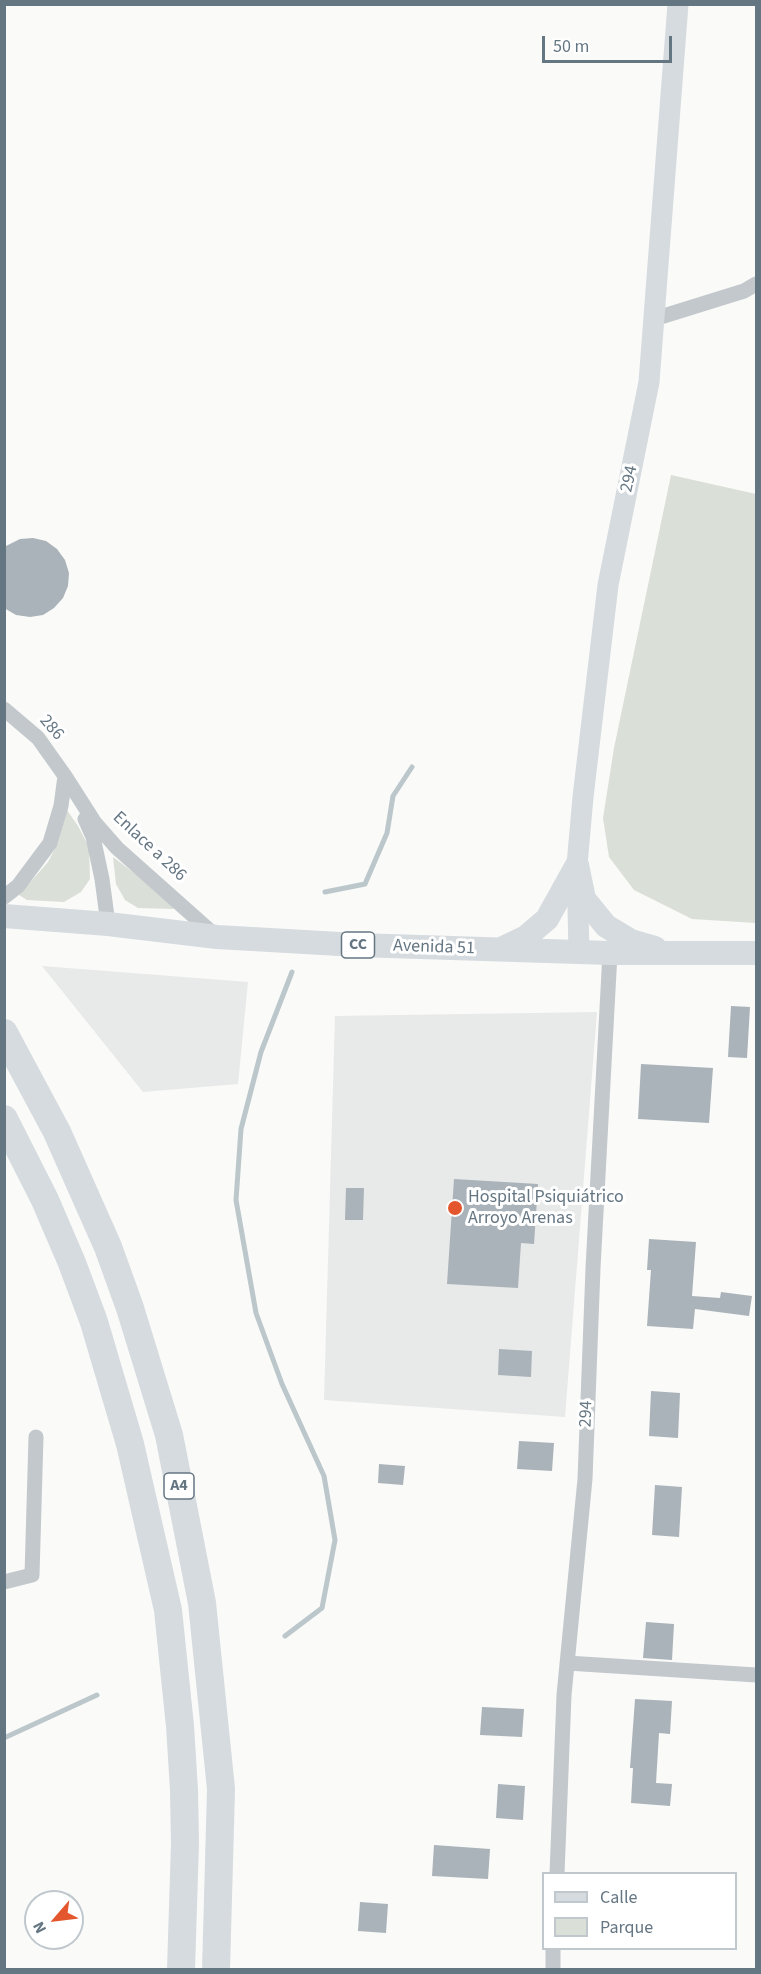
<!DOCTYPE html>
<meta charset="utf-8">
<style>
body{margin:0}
#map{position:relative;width:761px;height:1974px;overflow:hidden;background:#fafaf8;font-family:"Source Sans 3",sans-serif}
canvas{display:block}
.frame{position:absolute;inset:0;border:6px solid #657683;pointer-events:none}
.legend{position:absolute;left:542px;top:1872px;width:195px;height:78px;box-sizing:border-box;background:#fff;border:2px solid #c1c8cd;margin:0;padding:8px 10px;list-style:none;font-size:18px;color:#657683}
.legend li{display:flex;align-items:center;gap:12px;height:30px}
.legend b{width:30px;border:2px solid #c1c8cd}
.north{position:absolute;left:24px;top:1890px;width:60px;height:60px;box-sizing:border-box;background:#fff;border:2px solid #c1c8cd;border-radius:50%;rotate:242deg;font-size:16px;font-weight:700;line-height:24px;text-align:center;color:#657683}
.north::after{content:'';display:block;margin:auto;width:21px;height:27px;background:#e4572e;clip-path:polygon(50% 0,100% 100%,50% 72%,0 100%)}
.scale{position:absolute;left:542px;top:36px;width:130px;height:27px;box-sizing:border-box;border:3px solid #657683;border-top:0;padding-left:8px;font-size:18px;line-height:21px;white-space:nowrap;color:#657683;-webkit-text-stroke:4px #fff;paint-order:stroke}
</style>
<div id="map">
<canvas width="761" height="1974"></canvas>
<div class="frame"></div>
<ul class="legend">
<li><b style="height:8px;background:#d6dbdf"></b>Calle</li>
<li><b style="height:16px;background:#dadfd7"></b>Parque</li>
</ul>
<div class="north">N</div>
<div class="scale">50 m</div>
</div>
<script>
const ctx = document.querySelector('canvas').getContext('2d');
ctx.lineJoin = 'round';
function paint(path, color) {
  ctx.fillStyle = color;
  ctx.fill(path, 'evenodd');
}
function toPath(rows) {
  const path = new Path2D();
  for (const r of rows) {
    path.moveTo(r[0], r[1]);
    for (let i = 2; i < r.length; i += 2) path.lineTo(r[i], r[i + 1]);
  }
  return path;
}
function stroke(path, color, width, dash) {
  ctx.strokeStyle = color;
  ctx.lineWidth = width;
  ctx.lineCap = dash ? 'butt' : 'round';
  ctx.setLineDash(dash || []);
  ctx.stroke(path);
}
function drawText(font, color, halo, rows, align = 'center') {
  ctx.font = font + ' "Source Sans 3",sans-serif';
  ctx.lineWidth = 6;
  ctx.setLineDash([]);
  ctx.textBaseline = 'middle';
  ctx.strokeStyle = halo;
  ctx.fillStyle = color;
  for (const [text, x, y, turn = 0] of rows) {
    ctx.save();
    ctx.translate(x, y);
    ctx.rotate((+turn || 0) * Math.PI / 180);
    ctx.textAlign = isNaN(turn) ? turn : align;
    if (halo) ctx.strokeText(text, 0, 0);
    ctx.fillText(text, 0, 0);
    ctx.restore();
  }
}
paint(toPath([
 [42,966,248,982,238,1084,143,1092],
 [597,1012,565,1417,324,1400,335,1016]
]), '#e8e9e9');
paint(toPath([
 [671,475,756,494,756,923,692,919,634,890,609,857,603,818,614,748],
 [67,810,78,826,89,847,90,879,81,892,64,902,27,900,19,895,48,862,58,843],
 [113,857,175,904,173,909,138,908,125,900,116,884]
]), '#dadfd7');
stroke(toPath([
 [325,892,365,884,387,833,393,796,412,767],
 [285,1636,322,1608,335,1540,324,1476,282,1384,256,1313,236,1200,241,1129,261,1052,292,972],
 [4,1738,97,1695]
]), '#bbc7cb', 5);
paint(toPath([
 [33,538,46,541,57,549,65,560,69,573,68,586,63,598,54,608,43,615,30,617,16,615,4,608,4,547,20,539],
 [731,1006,750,1007,747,1058,728,1057],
 [641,1064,713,1068,709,1123,638,1119],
 [454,1179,538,1184,534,1244,521,1243,518,1288,447,1284],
 [346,1188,364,1188,363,1220,345,1220],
 [649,1239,696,1242,692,1296,720,1298,721,1292,752,1296,749,1316,695,1309,693,1329,647,1326,651,1270,647,1270],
 [499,1349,532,1351,531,1377,498,1375],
 [651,1391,680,1393,678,1438,649,1436],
 [519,1441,554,1443,552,1471,517,1469],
 [379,1464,405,1466,403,1485,378,1483],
 [655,1485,682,1487,679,1537,652,1535],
 [646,1622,674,1624,672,1660,643,1658],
 [635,1699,672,1701,670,1734,659,1733,656,1783,672,1784,670,1806,631,1803,633,1768,630,1768],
 [482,1707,524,1709,522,1737,480,1735],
 [498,1784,525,1786,523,1820,496,1818],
 [434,1845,490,1849,488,1879,432,1876],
 [360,1902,388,1904,386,1933,358,1931]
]), '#aab3b9');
stroke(toPath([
 [654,319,744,291,756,284],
 [4,709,38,738,65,776,95,823,117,848,217,937],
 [85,819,93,837,102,879,108,924],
 [4,897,18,886,50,843,61,806,65,776],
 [4,1582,32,1575,36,1437],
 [567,1663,756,1675],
 [557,1874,564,1695,585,1479,593,1268,610,953],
 [553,1970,553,1948]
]), '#c3c8cc', 15);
stroke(toPath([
 [579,952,577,865,583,797,608,585,649,382,678,4]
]), '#d6dbdf', 21);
stroke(toPath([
 [577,865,584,899,606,926,631,941,655,948],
 [4,916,108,924,217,937,357,945,610,953,756,953],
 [501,949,526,937,547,919,577,865]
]), '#d6dbdf', 24);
stroke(toPath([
 [4,1033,57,1132,108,1247,130,1308,169,1435,202,1603,221,1789,216,1970],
 [4,1119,45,1200,72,1263,94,1322,130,1444,168,1610,180,1726,184,1790,185,1843,181,1970]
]), '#d6dbdf', 28);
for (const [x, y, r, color] of [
 [455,1208,8,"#e4572e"]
]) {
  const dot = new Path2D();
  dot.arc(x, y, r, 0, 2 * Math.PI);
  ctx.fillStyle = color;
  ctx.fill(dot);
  stroke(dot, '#fff', 2);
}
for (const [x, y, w] of [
 [358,945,33],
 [179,1486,30]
]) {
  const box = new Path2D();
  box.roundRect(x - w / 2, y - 13, w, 26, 4.5);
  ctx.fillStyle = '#fff';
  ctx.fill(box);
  stroke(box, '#657683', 1.5);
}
drawText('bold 16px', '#657683', null, [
 ["CC",358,945],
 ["A4",179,1486]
]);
drawText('18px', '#657683', '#fff', [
 ["294",630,479,-78],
 ["286",51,728,49],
 ["Enlace a 286",149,847,43],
 ["Avenida 51",434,948,2],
 ["294",587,1414,-88]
]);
drawText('18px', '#657683', '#fff', [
 ["Hospital Psiquiátrico",468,1198],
 ["Arroyo Arenas",468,1219]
], 'left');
</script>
